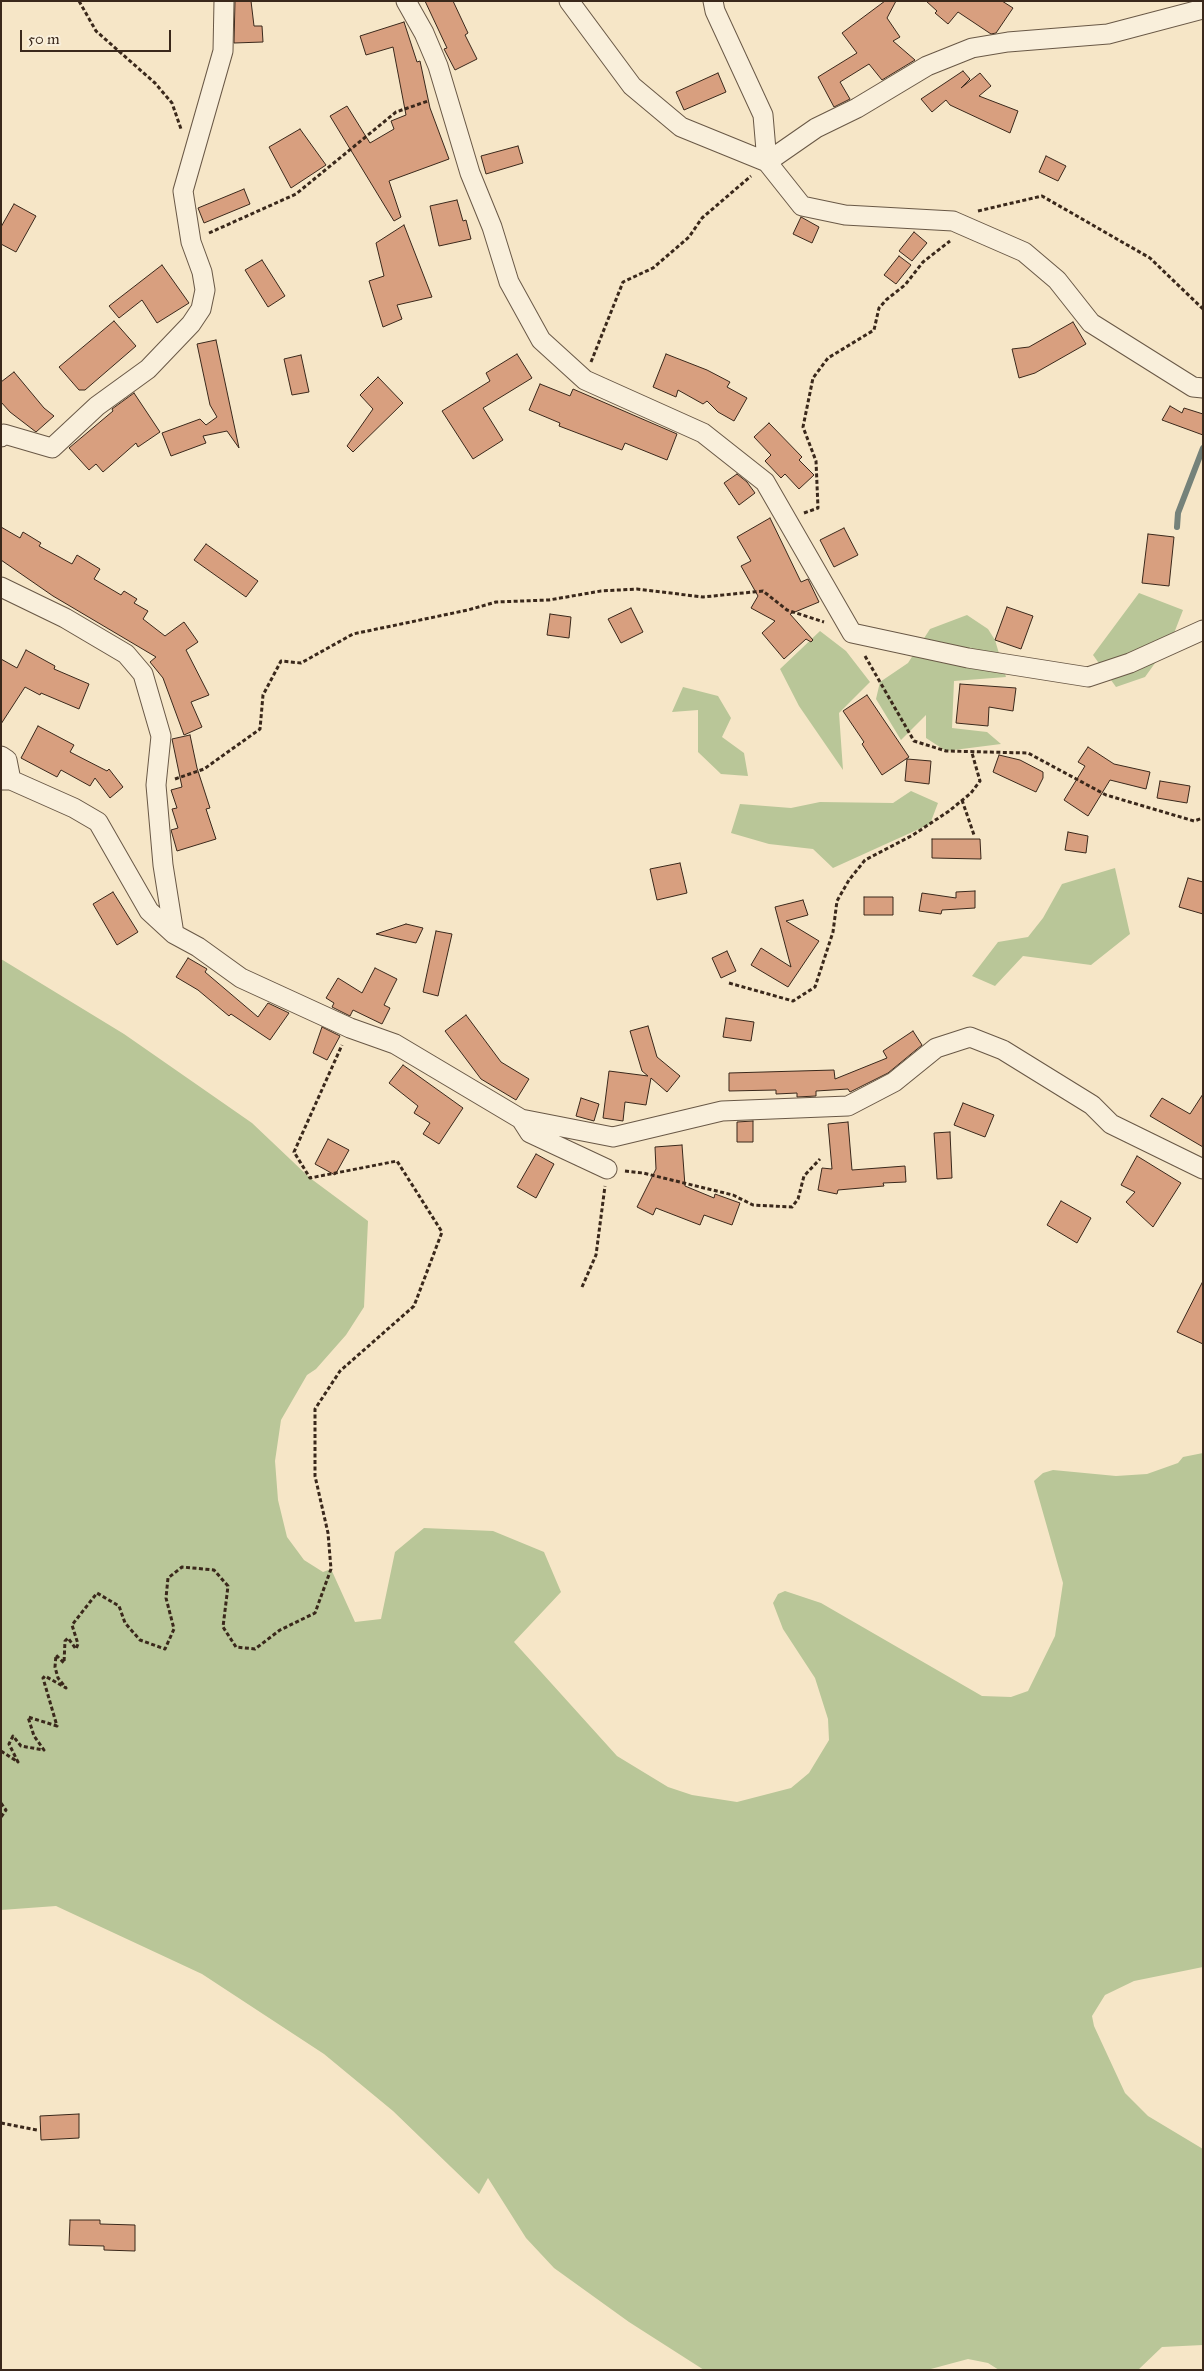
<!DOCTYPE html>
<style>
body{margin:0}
#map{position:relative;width:1204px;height:2371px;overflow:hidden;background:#f6e6c7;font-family:"IM FELL Great Primer",serif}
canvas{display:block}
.frame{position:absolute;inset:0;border:2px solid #3a281b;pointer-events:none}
.scale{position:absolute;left:20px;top:30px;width:151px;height:22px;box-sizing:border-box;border:2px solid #3a281b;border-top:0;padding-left:6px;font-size:15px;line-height:18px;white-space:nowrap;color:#3a281b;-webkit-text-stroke:4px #f9efdb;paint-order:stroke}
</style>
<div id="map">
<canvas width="1204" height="2371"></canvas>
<div class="frame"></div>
<div class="scale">50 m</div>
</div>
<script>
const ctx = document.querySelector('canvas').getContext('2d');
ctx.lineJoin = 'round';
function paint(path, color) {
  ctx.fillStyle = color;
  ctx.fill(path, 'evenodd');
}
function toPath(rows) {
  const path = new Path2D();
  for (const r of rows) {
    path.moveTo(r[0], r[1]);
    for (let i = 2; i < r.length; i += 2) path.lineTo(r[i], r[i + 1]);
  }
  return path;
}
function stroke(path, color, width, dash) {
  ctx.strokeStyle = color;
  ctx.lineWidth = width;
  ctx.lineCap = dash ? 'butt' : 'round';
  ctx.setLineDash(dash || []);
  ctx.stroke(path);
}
paint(toPath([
 [1139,593,1183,610,1171,641,1145,677,1116,687,1093,655],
 [967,615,988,629,995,640,1006,677,954,681,952,728,987,732,1001,744,946,751,926,738,926,715,901,740,876,699,880,682,908,663,930,629],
 [820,631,846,651,870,682,839,713,843,770,799,706,780,669],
 [683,687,718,696,731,718,722,737,744,753,748,776,721,774,698,752,698,710,672,712],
 [911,791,938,803,930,824,833,868,813,849,769,844,731,833,740,804,791,808,820,802,893,803],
 [1115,868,1130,934,1091,965,1023,956,995,986,972,976,998,942,1028,937,1043,918,1062,884],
 [1,959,124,1034,252,1123,310,1178,368,1221,364,1307,346,1335,316,1369,307,1375,281,1420,275,1461,278,1500,287,1537,304,1560,323,1572,331,1569,355,1622,381,1619,395,1552,424,1528,493,1531,544,1552,561,1592,514,1642,617,1756,668,1787,692,1795,737,1802,791,1788,809,1773,829,1740,828,1719,815,1678,783,1629,773,1603,778,1594,785,1591,821,1603,982,1696,1011,1697,1028,1691,1055,1636,1063,1583,1034,1481,1043,1473,1053,1470,1116,1476,1147,1474,1178,1463,1183,1457,1203,1453,1203,1967,1134,1981,1105,1995,1092,2016,1094,2026,1125,2093,1148,2116,1203,2149,1203,2345,1162,2347,1138,2370,999,2370,988,2363,968,2359,927,2370,704,2370,629,2322,554,2268,526,2238,488,2178,479,2194,393,2111,324,2054,202,1974,56,1906,1,1910]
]), '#b9c698');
stroke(toPath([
 [1177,527,1178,513,1203,448]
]), '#75827a', 6);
const building = toPath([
 [235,1,251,1,254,26,262,26,263,42,234,43,235,1],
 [425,1,453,1,468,33,465,35,477,59,455,70,444,49,447,48,425,1],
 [885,1,896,1,887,18,900,37,893,41,915,60,882,80,869,64,840,82,850,99,834,107,818,77,857,53,842,33,885,1],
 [926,1,1002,1,1013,8,996,33,991,34,958,12,948,24,935,13,937,11,926,1],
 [404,22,417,62,420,61,430,108,449,159,389,181,401,217,394,221,330,116,347,106,370,143,394,129,391,121,406,115,393,47,366,55,360,36,404,22],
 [963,71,970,79,961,88,980,73,991,86,979,96,1018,111,1010,133,950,105,946,100,932,112,921,99,963,71],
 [718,73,726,92,684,110,676,92,718,73],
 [300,129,326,165,291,188,269,147,300,129],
 [518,146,523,163,486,174,481,156,518,146],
 [1046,156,1066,166,1058,181,1039,172,1046,156],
 [244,189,250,204,204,223,198,208,244,189],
 [457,200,463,221,466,220,471,239,439,246,430,206,457,200],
 [14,204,36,216,16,252,1,244,1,227,14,204],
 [801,217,819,227,812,243,793,234,801,217],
 [404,225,432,297,397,305,402,319,383,327,369,281,384,276,376,243,404,225],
 [914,232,927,243,912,261,899,251,914,232],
 [899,256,911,265,896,284,884,275,899,256],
 [262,260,285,296,268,307,245,270,262,260],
 [162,265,189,303,157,323,142,300,119,318,109,306,162,265],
 [114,321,136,346,85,390,79,390,59,367,114,321],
 [1073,322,1086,344,1035,373,1019,378,1012,349,1029,347,1073,322],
 [216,340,239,448,227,431,203,436,206,443,171,456,162,433,200,419,206,425,217,417,210,405,197,344,216,340],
 [517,354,532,378,483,408,503,440,473,459,442,411,490,381,486,373,517,354],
 [666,354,707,370,730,382,727,387,747,398,734,421,718,412,707,401,703,404,678,390,676,397,653,387,666,354],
 [301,355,309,392,292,395,284,359,301,355],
 [14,372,44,408,54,416,36,432,10,412,1,402,1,382,14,372],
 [378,377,403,403,353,452,347,446,373,409,360,395,378,377],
 [540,384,570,396,573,389,677,434,667,460,625,443,622,450,559,426,560,423,529,410,540,384],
 [134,393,160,432,138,447,136,443,103,472,96,464,89,470,69,448,113,411,112,409,134,393],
 [1170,406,1182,413,1184,408,1203,414,1203,435,1162,420,1170,406],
 [769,423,802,457,799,460,814,475,799,489,785,474,781,478,765,461,771,455,754,437,769,423],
 [737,474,747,482,755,493,739,505,724,483,737,474],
 [770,518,801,582,808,579,819,602,790,614,813,640,811,642,806,639,784,659,762,633,775,621,751,608,758,596,741,566,751,561,737,537,770,518],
 [1,527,20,538,23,532,41,543,39,546,72,564,77,555,100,569,94,579,121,595,124,591,137,599,134,603,148,611,143,619,165,636,184,622,198,642,186,650,209,695,191,702,202,727,184,735,163,678,150,662,156,657,53,596,1,560,1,527],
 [844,528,858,555,834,567,820,540,844,528],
 [1148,534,1174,537,1169,586,1142,583,1148,534],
 [206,544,258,581,246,597,194,560,206,544],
 [1007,607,1033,616,1021,649,995,640,1007,607],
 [631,608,643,632,621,643,608,619,631,608],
 [550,614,571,617,569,638,547,635,550,614],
 [26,650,55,666,54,669,89,684,79,709,41,693,40,695,25,687,1,724,1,659,17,668,26,650],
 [960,684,1016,688,1013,711,989,707,988,726,956,723,960,684],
 [867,695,909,757,882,775,862,744,864,742,843,711,867,695],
 [38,726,74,745,70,752,107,771,109,769,123,787,110,798,95,778,90,786,61,770,57,777,21,758,38,726],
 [190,735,197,768,210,808,206,809,216,839,177,851,171,830,178,828,172,809,177,808,171,790,182,787,172,739,190,735],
 [1088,747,1114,764,1150,772,1146,789,1110,780,1088,816,1064,800,1085,766,1078,762,1088,747],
 [999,755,1020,760,1043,772,1043,778,1036,792,993,772,999,755],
 [907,759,931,761,929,784,905,781,907,759],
 [1160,781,1190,786,1187,803,1157,798,1160,781],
 [1068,832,1088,836,1086,853,1065,850,1068,832],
 [932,839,980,839,981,859,932,858,932,839],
 [680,863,687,893,657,900,650,869,680,863],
 [1188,878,1203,882,1203,914,1179,907,1188,878],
 [975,891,975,908,942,910,941,914,919,911,922,893,956,898,956,892,975,891],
 [113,892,138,932,117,945,93,904,113,892],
 [864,897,893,897,893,915,864,915,864,897],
 [803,900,808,915,786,921,819,941,788,987,751,965,761,948,791,967,775,907,803,900],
 [406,924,423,928,416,943,376,934,406,924],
 [436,931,452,934,438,996,423,992,436,931],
 [727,951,736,971,721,978,712,958,727,951],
 [188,958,207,969,205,972,258,1017,268,1003,289,1013,270,1040,231,1014,229,1016,198,990,176,977,188,958],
 [375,968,397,979,384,1005,390,1008,382,1024,353,1010,350,1016,332,1007,334,1003,326,998,338,978,362,993,375,968],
 [466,1015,501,1062,529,1079,516,1100,481,1079,445,1031,466,1015],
 [726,1018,754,1022,751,1041,723,1037,726,1018],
 [648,1026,657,1057,680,1076,667,1092,651,1078,646,1105,625,1102,623,1121,603,1118,609,1071,648,1076,642,1071,630,1031,648,1026],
 [322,1027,340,1036,327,1060,313,1053,322,1027],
 [913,1031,922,1045,888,1073,850,1092,848,1089,816,1091,816,1096,797,1097,797,1093,776,1094,776,1090,729,1091,729,1073,834,1070,835,1079,887,1058,883,1051,913,1031],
 [403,1065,463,1108,439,1144,423,1134,430,1123,414,1113,418,1106,389,1083,403,1065],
 [1203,1094,1203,1147,1150,1116,1162,1098,1190,1114,1203,1094],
 [581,1098,599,1104,594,1121,576,1116,581,1098],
 [963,1103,994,1115,985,1137,954,1125,963,1103],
 [753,1121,753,1142,737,1142,737,1122,753,1121],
 [848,1122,852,1170,905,1166,906,1182,883,1183,884,1186,838,1190,837,1194,818,1190,822,1168,832,1169,828,1124,848,1122],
 [950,1132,952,1178,937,1179,934,1133,950,1132],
 [328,1139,349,1150,335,1175,315,1164,328,1139],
 [682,1145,685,1186,714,1198,715,1194,740,1203,732,1225,704,1215,700,1225,656,1208,653,1215,637,1207,656,1169,655,1147,682,1145],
 [536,1154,554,1164,536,1198,517,1187,536,1154],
 [1137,1156,1181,1183,1153,1227,1126,1202,1135,1192,1121,1185,1137,1156],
 [1061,1201,1091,1218,1077,1243,1047,1225,1061,1201],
 [1203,1281,1203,1344,1177,1332,1203,1281],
 [79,2114,79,2138,41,2140,40,2116,79,2114],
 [70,2220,100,2220,100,2224,135,2225,135,2251,104,2250,104,2246,69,2245,70,2220]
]);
paint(building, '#d89f7f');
stroke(building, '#3a281b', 1);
const street = toPath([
 [406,1,424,33,438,66,470,173,492,227,509,282,541,340,585,380,703,433,765,482,852,633,968,658,1088,677,1130,663,1203,630],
 [569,1,632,86,681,127,767,162,802,206,845,215,953,221,1024,252,1057,280,1091,323,1193,387,1203,388],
 [713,1,715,11,763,115,767,162],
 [767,162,816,128,857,108,927,66,972,48,1008,42,1108,34,1203,9],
 [1,437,4,434,52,448,97,406,148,369,191,324,201,309,205,290,202,272,191,242,183,191,223,51,224,1],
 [1,587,65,618,126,654,143,674,161,736,156,785,163,865,174,934],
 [1,756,7,760,11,780],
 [1,780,11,780,74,808,98,822,149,911,174,934,198,947,241,978,350,1028,395,1044,521,1119,613,1137,722,1111,848,1106,894,1082,936,1048,970,1037,1003,1050,1092,1105,1111,1124,1203,1169],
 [521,1119,530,1133,607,1169]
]);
stroke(street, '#695846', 21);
stroke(toPath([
 [79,1,96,31,155,83,172,103,181,129],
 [978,211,1042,196,1150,258,1203,309],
 [209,233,296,194,396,112,428,101],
 [591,362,623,282,653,268,689,237,702,218,751,176],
 [804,513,818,508,816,461,803,427,813,378,828,358,874,330,879,308,886,300,905,285,923,262,950,241],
 [865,656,914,741,946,751,1028,753,1106,795,1194,821,1203,818],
 [175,779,204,769,260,729,263,695,281,661,301,663,353,634,468,610,496,602,549,600,601,591,637,589,703,597,763,591,787,610,824,622],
 [962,800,974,835],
 [729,983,793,1001,815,987,833,932,837,901,849,880,865,860,913,835,949,811,971,793,980,781,972,753],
 [625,1171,643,1173,733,1195,753,1205,792,1207,798,1199,804,1176,820,1159],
 [582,1287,596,1255,605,1186],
 [1,1751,18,1762,9,1744,13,1736,21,1746,44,1750,34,1736,28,1717,57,1726,43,1678,45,1676,66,1688,58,1678,55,1667,56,1655,64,1663,65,1641,68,1638,76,1649,78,1644,72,1625,97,1593,119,1606,125,1623,140,1640,165,1649,174,1629,166,1598,168,1578,182,1567,214,1570,228,1586,223,1627,236,1647,255,1649,280,1630,315,1613,331,1569,328,1533,315,1476,315,1409,340,1371,414,1306,442,1232,397,1161,310,1178,294,1152,342,1045],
 [1,1803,6,1810,1,1817],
 [1,2123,37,2130]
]), '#3a281b', 3, [4, 2.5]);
stroke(street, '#f9efdb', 19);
</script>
